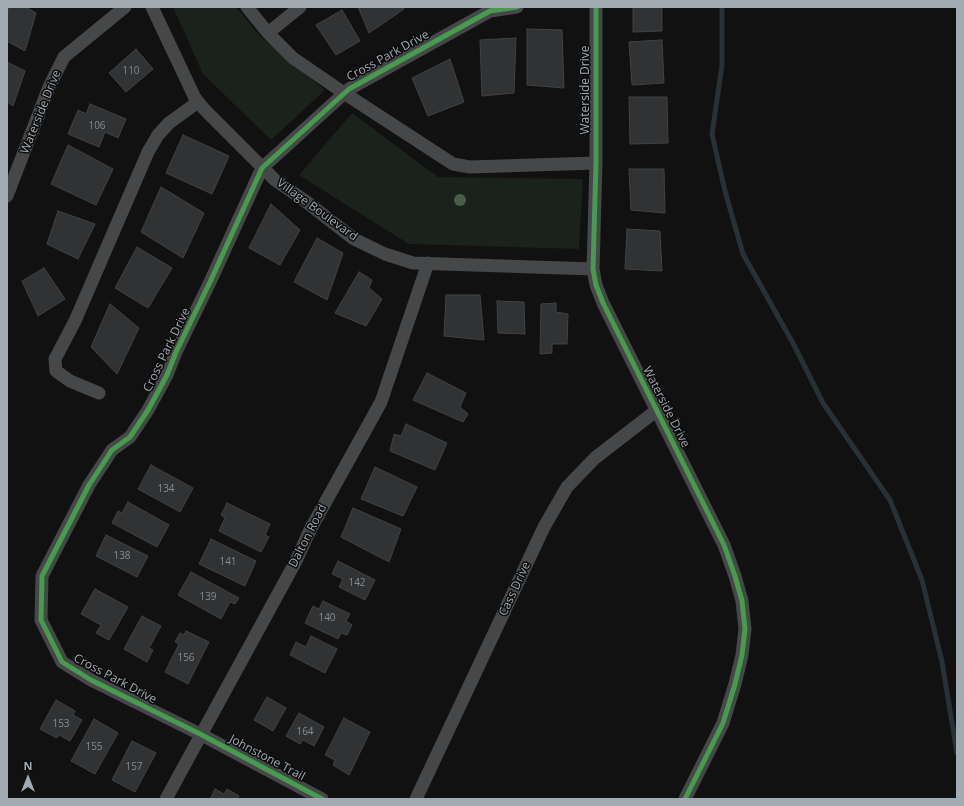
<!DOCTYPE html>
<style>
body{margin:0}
#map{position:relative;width:964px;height:806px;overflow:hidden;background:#111;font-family:"Open Sans",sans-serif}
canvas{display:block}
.frame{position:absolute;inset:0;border:8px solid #a1aab2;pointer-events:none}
.north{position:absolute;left:8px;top:758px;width:40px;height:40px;-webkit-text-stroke:3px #0b0b0c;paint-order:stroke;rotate:0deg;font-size:11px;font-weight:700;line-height:16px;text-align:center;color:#a1aab2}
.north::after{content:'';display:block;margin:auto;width:14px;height:18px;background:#a1aab2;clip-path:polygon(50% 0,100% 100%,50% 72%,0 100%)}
</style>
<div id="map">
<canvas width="964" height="806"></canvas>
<div class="frame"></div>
<div class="north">N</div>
</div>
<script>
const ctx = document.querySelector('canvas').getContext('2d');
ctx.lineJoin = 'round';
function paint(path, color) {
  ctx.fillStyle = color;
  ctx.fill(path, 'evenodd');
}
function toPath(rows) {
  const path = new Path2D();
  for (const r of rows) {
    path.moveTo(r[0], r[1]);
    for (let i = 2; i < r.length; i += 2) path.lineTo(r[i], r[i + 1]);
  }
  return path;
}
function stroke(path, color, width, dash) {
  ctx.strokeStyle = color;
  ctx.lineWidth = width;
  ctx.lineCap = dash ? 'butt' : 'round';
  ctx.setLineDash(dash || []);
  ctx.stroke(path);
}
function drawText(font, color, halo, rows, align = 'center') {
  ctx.font = font + ' "Open Sans",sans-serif';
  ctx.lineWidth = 3;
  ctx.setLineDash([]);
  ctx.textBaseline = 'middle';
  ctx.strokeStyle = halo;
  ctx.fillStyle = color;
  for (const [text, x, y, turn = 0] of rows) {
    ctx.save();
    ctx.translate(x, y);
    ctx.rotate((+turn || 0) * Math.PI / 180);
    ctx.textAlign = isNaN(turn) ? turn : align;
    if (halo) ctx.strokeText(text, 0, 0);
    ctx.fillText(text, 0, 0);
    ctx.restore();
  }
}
paint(toPath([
 [173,7,236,7,261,37,325,90,271,140,203,74],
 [352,113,438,177,583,179,579,249,409,244,299,175]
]), '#1b211b');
stroke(toPath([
 [722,7,722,65,712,134,725,191,743,254,794,345,823,403,890,500,922,580,942,662,957,753]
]), '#283236', 5);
const building = toPath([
 [9,7,26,7,36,13,25,51,7,41,7,14,9,7],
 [358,7,403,7,404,9,369,33,358,7],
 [633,7,662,7,662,31,633,32,633,7],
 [342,10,360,41,336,55,316,25,342,10],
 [527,29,562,30,564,88,527,85,527,29],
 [516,38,514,93,482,96,480,40,516,38],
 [662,40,664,83,632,85,629,42,662,40],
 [136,49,153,69,126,92,109,73,136,49],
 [450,59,464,102,428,116,412,78,450,59],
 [7,62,25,71,13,106,7,102,7,62],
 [629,97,667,97,668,143,630,144,629,97],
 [90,104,126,119,118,138,105,132,99,147,68,134,78,110,86,114,90,104],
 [183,135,229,156,212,194,166,173,183,135],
 [68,145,113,169,96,205,51,184,68,145],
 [629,169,664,169,665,213,631,210,629,169],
 [161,187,204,213,183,258,141,232,161,187],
 [271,204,300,230,280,265,249,248,271,204],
 [58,211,95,224,78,259,47,244,58,211],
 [627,229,660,231,662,271,625,269,627,229],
 [317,238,343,253,327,300,294,282,317,238],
 [137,247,172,268,148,308,115,288,137,247],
 [44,268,65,299,38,316,22,281,44,268],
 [359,272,372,280,369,288,382,299,366,326,335,313,359,272],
 [446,295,480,295,484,340,444,336,446,295],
 [497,301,524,302,525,334,498,333,497,301],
 [556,303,556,312,568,314,567,344,552,344,552,353,540,354,541,304,556,303],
 [110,304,139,328,117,374,91,347,110,304],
 [427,373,466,393,460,407,468,414,463,422,413,400,427,373],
 [406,424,447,443,435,470,390,451,394,434,401,436,406,424],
 [151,465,193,488,180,512,138,489,151,465],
 [375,467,417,487,403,516,361,499,375,467],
 [128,502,169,525,157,547,112,523,118,511,122,513,128,502],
 [227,503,270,524,265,535,269,537,261,552,219,531,225,518,221,515,227,503],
 [353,508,401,529,389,562,341,537,353,508],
 [106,535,148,556,137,577,96,556,106,535],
 [211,539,256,561,245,586,199,564,211,539],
 [338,561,375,580,365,600,339,587,343,579,332,574,338,561],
 [191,572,239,598,235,604,230,602,221,619,178,595,191,572],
 [95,589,128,607,109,640,96,633,101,625,81,614,95,589],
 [323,601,350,614,346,621,352,625,347,635,341,633,338,639,305,623,313,606,319,609,323,601],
 [142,616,161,626,149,648,153,650,147,662,124,649,142,616],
 [186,631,209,642,188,684,165,672,179,644,175,642,180,633,184,635,186,631],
 [311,636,337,649,325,673,290,655,296,642,306,647,311,636],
 [267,697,286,708,273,731,254,720,267,697],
 [56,700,75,711,73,715,82,720,70,741,59,735,57,738,40,729,56,700],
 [299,713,324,727,314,746,303,740,300,744,286,736,299,713],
 [344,718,370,732,349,775,333,765,335,760,325,755,344,718],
 [94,719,118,733,95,774,71,761,94,719],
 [132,741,156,753,135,792,112,780,132,741],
 [215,789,224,794,227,789,239,796,237,799,210,799,215,789]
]);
paint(building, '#313233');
stroke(building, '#404244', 1);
stroke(toPath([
 [152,7,195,98,204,109,275,180,304,200,354,239,385,254,413,263,593,269],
 [247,7,268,33,293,58,344,93,453,164,470,167,596,163],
 [596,7,596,163,593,269,596,285,603,303,724,545,735,576,742,601,745,629,742,655,735,684,723,723,685,799],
 [268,33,300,7],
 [7,196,49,87,64,57,125,7],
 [99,393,70,381,56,371,55,359,75,321,148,152,158,135,169,123,198,102],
 [166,799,296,561,310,530,381,402,428,263],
 [322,799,202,735,91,680,62,662,41,620,42,576,89,485,112,450,130,437,148,410,167,375,176,352,210,282,262,168,349,89,490,11,517,7],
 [416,799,544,527,567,487,595,458,657,410]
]), '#454749', 13);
stroke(toPath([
 [596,7,596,163,593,269,596,285,603,303,724,545,735,576,742,601,745,629,742,655,735,684,723,723,685,799],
 [322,799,202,735,91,680,62,662,41,620,42,576,89,485,112,450,130,437,148,410,167,375,176,352,210,282,262,168,349,89,490,11,517,7]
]), '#469c4c', 5);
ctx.fillStyle = '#4c5e4a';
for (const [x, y] of [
 [460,200]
]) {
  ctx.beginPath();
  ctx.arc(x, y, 6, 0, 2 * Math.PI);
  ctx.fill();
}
drawText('10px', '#858c92', null, [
 ["110",131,71],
 ["106",97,126],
 ["134",166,489],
 ["138",122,556],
 ["141",228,562],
 ["142",357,583],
 ["139",208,597],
 ["140",327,618],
 ["156",186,658],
 ["153",61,724],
 ["164",305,732],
 ["155",94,747],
 ["157",134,767]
]);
drawText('12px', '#a1aab2', '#0b0b0c', [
 ["Cross Park Drive",388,56,-29],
 ["Waterside Drive",586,90,-90],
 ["Waterside Drive",41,112,-68],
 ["Village Boulevard",317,210,36],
 ["Cross Park Drive",167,350,-64],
 ["Waterside Drive",666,407,63],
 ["Dalton Road",308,536,-63],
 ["Cass Drive",515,589,-65],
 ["Cross Park Drive",115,679,28],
 ["Johnstone Trail",267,758,28]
]);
</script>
